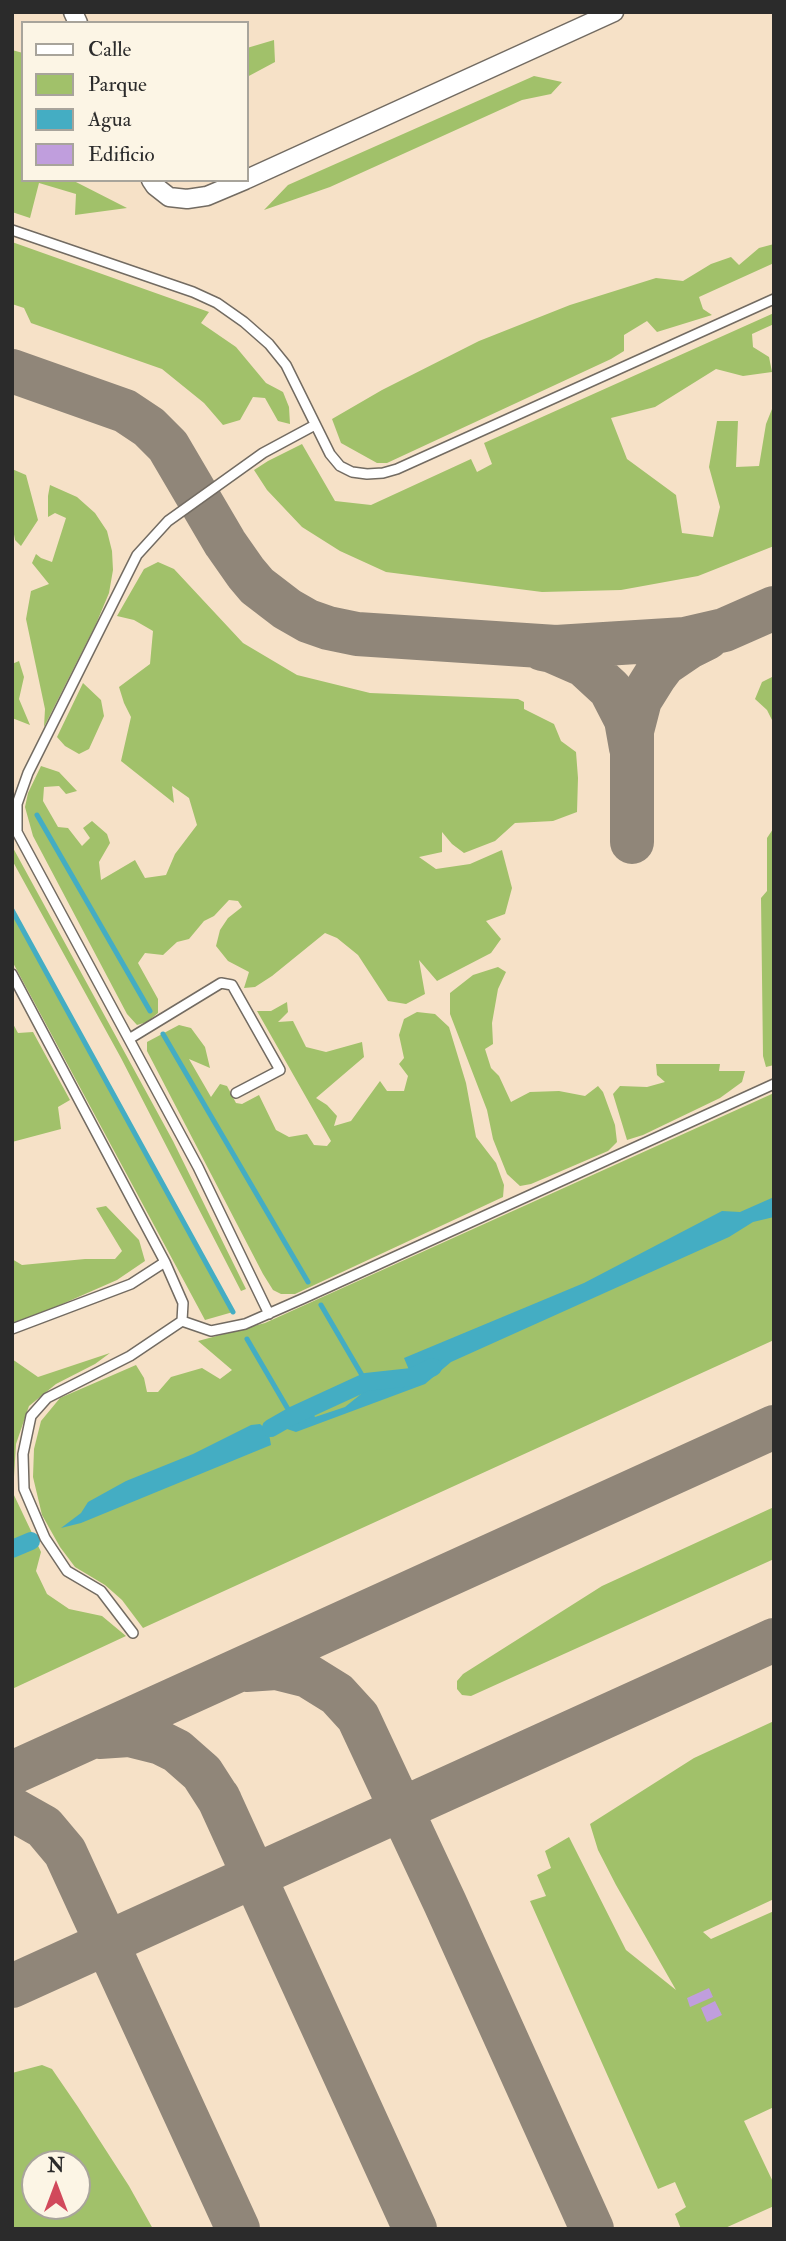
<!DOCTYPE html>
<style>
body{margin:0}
#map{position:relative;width:786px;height:2241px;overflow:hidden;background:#f6e1c7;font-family:"IM FELL Double Pica",serif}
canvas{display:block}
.frame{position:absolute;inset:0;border:14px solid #2b2b2b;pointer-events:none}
.legend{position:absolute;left:21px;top:21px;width:228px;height:161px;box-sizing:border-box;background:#fcf5e5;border:2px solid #a8a49b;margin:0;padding:9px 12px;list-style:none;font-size:21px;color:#2b2b2b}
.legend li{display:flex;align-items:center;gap:14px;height:35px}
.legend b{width:35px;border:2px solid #a8a49b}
.north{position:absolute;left:21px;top:2150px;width:70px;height:70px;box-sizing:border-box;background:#fcf5e5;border:2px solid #a8a49b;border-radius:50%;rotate:0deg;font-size:19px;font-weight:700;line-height:28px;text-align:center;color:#2b2b2b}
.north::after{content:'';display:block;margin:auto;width:24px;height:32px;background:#d1495b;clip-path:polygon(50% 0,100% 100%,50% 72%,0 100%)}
</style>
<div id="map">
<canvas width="786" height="2241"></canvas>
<div class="frame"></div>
<ul class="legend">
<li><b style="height:9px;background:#fff"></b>Calle</li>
<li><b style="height:19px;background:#a1c16a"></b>Parque</li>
<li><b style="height:19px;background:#44adc3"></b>Agua</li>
<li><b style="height:19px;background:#c09edd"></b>Edificio</li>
</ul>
<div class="north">N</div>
</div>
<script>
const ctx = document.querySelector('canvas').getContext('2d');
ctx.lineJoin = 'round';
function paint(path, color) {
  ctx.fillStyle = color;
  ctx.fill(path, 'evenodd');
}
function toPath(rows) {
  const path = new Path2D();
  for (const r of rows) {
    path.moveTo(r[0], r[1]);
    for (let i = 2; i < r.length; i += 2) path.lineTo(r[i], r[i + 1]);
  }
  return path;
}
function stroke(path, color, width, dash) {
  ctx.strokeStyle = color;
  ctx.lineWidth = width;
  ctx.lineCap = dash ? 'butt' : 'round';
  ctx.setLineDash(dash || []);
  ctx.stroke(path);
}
paint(toPath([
 [274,40,275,62,247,77,247,48],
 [12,50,23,53,23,180,72,180,127,208,75,215,76,194,39,183,30,218,12,212],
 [534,76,562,82,551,94,522,100,330,187,264,210,288,185],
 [12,242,209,312,201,323,236,347,266,383,283,392,289,407,290,424,278,421,265,398,253,397,240,420,223,425,204,403,162,369,31,323,24,308,12,304],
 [774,244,774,263,699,297,703,309,712,315,657,332,647,321,624,335,624,351,611,359,387,463,377,463,341,443,332,419,382,390,479,341,570,305,656,278,683,281,711,264,731,257,739,265,759,248],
 [774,313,774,324,752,334,753,347,769,357,772,372,743,376,716,369,655,407,611,418,627,459,676,495,682,533,713,537,720,507,709,467,717,421,738,421,736,467,759,466,766,424,774,404,774,546,698,576,621,590,542,592,386,572,340,551,302,527,267,490,254,470,268,461,302,444,335,501,371,505,471,459,477,472,492,464,484,443],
 [12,469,26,475,38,520,21,546,15,540,12,523],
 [50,485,77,497,95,513,107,531,112,551,113,570,109,593,96,624,44,727,45,709,26,619,31,591,49,584,32,563,36,554,41,558,52,562,66,518,55,513,48,517,48,496],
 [158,562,174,569,243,643,297,675,370,693,518,699,524,702,524,709,554,724,561,741,576,752,578,778,577,812,553,821,515,823,495,841,464,853,452,844,442,832,442,852,419,857,436,869,470,864,502,850,512,888,505,914,486,921,501,939,491,953,437,981,419,960,425,994,406,1004,388,1001,358,955,337,938,325,933,272,976,255,987,244,988,249,972,228,961,216,946,220,930,228,918,242,907,238,901,229,900,214,916,204,921,189,939,177,942,163,955,145,953,138,963,158,999,158,1013,147,1022,137,1025,127,1014,33,836,25,807,28,793,41,766,59,772,77,791,66,794,59,786,44,787,43,801,58,827,68,828,82,846,90,838,83,828,92,821,107,834,110,843,99,862,101,880,135,860,145,878,166,875,175,854,197,825,189,798,172,786,174,803,121,761,131,717,124,703,119,687,150,664,153,631,134,620,117,616,144,569],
 [19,661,24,677,19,699,30,725,12,718,12,664],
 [774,676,774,724,767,710,755,699,762,682],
 [83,683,101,700,104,716,89,749,79,754,65,746,57,737],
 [773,829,774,1065,766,1067,763,1056,761,898,767,891,767,838],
 [12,846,173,1141,246,1289,241,1291,121,1058,12,860],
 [12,910,233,1312,205,1320,12,961],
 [498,967,506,972,498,989,492,1023,493,1044,485,1049,491,1068,499,1076,511,1102,530,1092,559,1091,585,1096,598,1086,603,1092,615,1125,617,1142,608,1151,531,1184,520,1186,507,1174,493,1139,487,1110,450,1014,450,993,473,975],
 [287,1002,288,1012,278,1022,293,1021,306,1047,326,1052,362,1042,364,1057,316,1098,327,1105,337,1116,334,1126,351,1121,380,1081,387,1091,404,1091,408,1076,399,1064,404,1058,399,1035,404,1019,417,1012,435,1014,449,1027,466,1083,476,1137,496,1163,504,1185,503,1197,295,1294,281,1294,273,1290,263,1274,147,1051,147,1042,179,1025,191,1028,205,1047,210,1068,189,1059,211,1097,220,1084,227,1086,236,1103,242,1104,259,1095,276,1130,289,1137,307,1134,314,1145,327,1146,331,1141,257,1011,271,1011],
 [12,1022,18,1033,33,1032,70,1100,58,1107,61,1129,12,1142],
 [656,1064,720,1064,719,1071,745,1071,742,1082,720,1098,643,1135,627,1140,613,1094,620,1086,647,1087,665,1082,657,1075],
 [774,1093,774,1340,143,1628,122,1600,105,1585,75,1567,60,1547,42,1515,33,1477,34,1449,41,1421,60,1398,136,1365,144,1378,147,1392,158,1392,171,1377,202,1368,220,1379,232,1370,198,1341,265,1323],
 [106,1206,139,1240,145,1261,117,1280,12,1326,12,1259,22,1265,85,1259,115,1259,122,1251,96,1208],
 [110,1353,95,1364,56,1384,29,1406,16,1444,13,1493,41,1552,36,1571,47,1594,69,1609,102,1616,126,1636,12,1689,12,1359,38,1377],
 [774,1507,774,1559,471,1696,462,1695,457,1689,457,1681,463,1674,602,1586],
 [774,1721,774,1899,703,1932,711,1939,774,1911,774,2107,744,2121,774,2184,774,2206,723,2229,681,2229,675,2214,686,2207,675,2182,658,2189,530,1901,546,1896,537,1875,551,1868,545,1851,569,1837,626,1950,676,1990,616,1885,598,1850,590,1824,694,1758],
 [42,2065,52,2069,78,2107,129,2186,153,2229,12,2229,12,2073],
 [35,2164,77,2164,77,2206,35,2206]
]), '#a1c16a');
paint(toPath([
 [774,1197,774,1217,753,1222,729,1237,451,1362,425,1384,296,1432,287,1429,273,1432,269,1434,271,1445,81,1523,61,1528,81,1513,88,1502,126,1481,193,1454,251,1425,260,1424,267,1430,304,1411,313,1413,315,1417,345,1407,366,1390,366,1382,392,1388,412,1377,404,1358,584,1283,722,1211,740,1212]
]), '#44adc3');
stroke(toPath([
 [37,815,150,1011],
 [12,910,233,1312],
 [163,1034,308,1282],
 [321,1305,366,1382],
 [247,1339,292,1416]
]), '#44adc3', 5);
stroke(toPath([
 [271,1428,292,1416,366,1382,412,1377,433,1367],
 [12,1549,31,1541]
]), '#44adc3', 18);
stroke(toPath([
 [12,371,125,411,149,427,168,446,225,543,246,573,257,586,287,609,308,621,328,628,357,634,556,647,685,639,724,630,774,608],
 [542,649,552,651,584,665,610,689,626,720,631,748],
 [632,842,632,731,640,700,655,676,664,664,689,647,707,638],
 [246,1670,276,1668,308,1676,337,1694,358,1717,445,1903,592,2229],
 [99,1737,129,1735,161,1743,177,1751,202,1773,220,1801],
 [12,1773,774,1427],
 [218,1797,415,2229],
 [12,1809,44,1827,65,1852,238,2229],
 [12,1986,774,1640]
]), '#908679', 44);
paint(toPath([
 [709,1988,713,1997,690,2007,687,1998],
 [715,2001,722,2015,707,2022,701,2008]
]), '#c09edd');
const service = toPath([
 [12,230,193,292,217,303,244,322,269,344,286,365,330,454,340,466,352,472,367,474,383,473,397,469,774,299],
 [12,974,165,1262,183,1303,182,1321],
 [129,1039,221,983,232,985,280,1070,236,1093],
 [269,1314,198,1167,17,832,17,804,28,773,137,555,168,521,263,453,315,425],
 [12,1329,131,1284,165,1262],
 [133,1633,101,1591,67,1571,45,1538,24,1489,23,1454,31,1416,47,1398,130,1356,182,1321,211,1331,245,1324,302,1299,774,1084]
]);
const minor = toPath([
 [73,12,78,23],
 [247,179,614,12],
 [151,180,155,186,169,197,187,199,207,196,245,180]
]);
stroke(service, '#726b62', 12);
stroke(minor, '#726b62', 21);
stroke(service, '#fff', 9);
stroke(minor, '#fff', 18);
</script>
